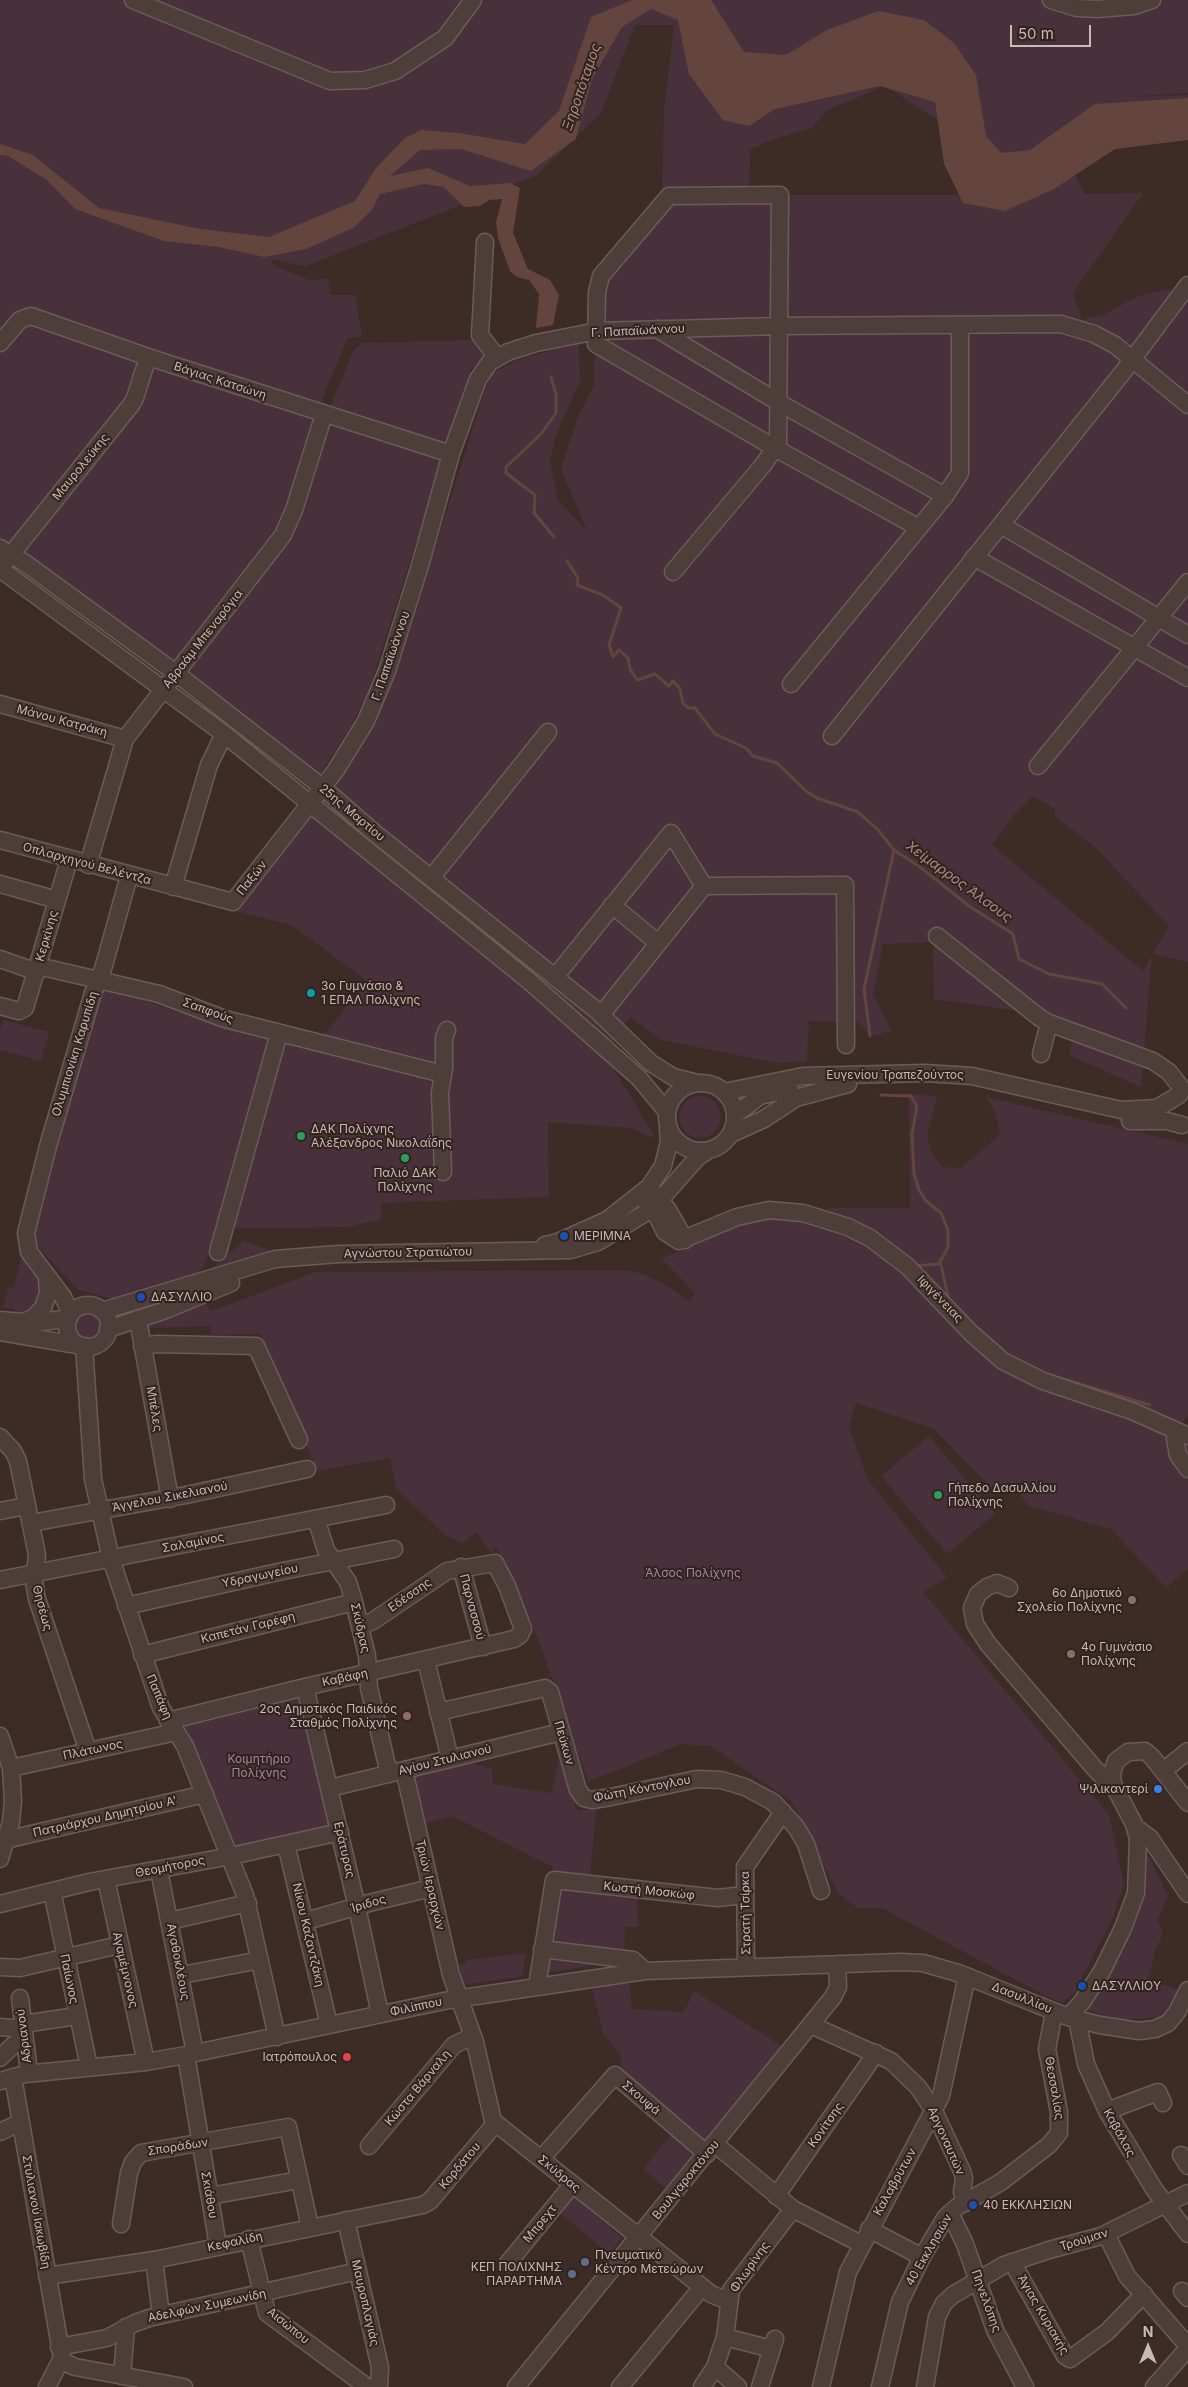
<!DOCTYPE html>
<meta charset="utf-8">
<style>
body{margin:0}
#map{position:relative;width:1188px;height:2387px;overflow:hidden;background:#3d2b26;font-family:Inter,sans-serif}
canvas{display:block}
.north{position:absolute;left:1123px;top:2322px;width:50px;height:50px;-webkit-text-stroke:4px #32231f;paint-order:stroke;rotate:0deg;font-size:14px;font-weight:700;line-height:20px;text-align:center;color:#c8bab6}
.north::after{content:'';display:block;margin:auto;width:18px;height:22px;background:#c8bab6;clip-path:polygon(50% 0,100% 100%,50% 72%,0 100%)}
.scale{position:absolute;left:1010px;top:25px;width:81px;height:22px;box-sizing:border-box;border:2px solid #c8bab6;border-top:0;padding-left:6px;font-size:15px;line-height:18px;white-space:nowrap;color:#c8bab6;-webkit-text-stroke:4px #32231f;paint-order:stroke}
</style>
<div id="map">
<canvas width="1188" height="2387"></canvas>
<div class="north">N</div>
<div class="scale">50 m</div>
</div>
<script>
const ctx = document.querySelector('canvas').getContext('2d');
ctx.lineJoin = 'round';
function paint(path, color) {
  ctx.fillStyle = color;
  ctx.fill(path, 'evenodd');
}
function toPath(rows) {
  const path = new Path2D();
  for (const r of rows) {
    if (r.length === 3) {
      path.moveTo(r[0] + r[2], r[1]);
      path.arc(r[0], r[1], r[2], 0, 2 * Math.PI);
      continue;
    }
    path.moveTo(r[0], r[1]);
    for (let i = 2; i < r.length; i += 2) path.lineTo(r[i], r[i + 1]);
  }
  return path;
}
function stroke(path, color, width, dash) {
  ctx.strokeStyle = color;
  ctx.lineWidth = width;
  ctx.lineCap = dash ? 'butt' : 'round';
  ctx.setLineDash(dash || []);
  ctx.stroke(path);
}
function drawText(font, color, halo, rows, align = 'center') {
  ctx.font = font + ' Inter,sans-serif';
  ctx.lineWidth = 4;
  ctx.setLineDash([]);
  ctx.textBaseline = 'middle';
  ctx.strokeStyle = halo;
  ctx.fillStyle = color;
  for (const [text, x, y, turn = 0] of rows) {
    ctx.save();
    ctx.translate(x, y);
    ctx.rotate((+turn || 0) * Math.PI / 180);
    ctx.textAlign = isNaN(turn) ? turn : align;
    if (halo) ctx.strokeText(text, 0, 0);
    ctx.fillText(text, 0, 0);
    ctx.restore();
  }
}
paint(toPath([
 [0,0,1188,0,1188,93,1123,97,1188,95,1188,134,1066,157,1085,194,1143,193,1073,293,1082,320,1105,314,1138,296,1167,289,1182,292,1188,305,1188,962,1152,954,1141,1087,1069,1055,1072,1040,1061,1022,1048,1015,934,999,933,942,883,944,873,995,892,1031,870,1036,858,1022,809,1021,807,1061,777,1063,662,1040,630,1017,605,1054,656,1139,631,1128,548,1122,549,1197,381,1203,381,1219,348,1227,216,1229,203,1268,186,1280,118,1300,78,1290,38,1247,32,1231,98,987,241,1031,314,1049,366,980,291,925,236,911,311,811,333,791,372,729,412,621,490,374,518,360,579,342,580,381,556,435,550,460,558,500,587,531,561,469,577,419,594,385,594,360,603,339,601,276,662,198,664,111,674,25,635,25,601,113,537,175,306,266,272,260,275,266,309,280,328,279,330,295,355,295,362,336,347,339,319,407,324,421,354,350,362,343,472,340,477,341,487,353,471,370,368,693,350,728,318,778,0,540],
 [885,86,943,124,974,195,749,195,750,150,768,141,812,128,827,110],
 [1033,796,1055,809,1055,816,1097,849,1169,926,1143,971,992,845,1014,815],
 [3,1020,49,1032,41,1061,0,1050,0,1032],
 [909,1093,937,1097,927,1135,931,1151,942,1167,961,1168,1000,1135,996,1114,986,1097,1188,1144,1188,1415,1171,1438,1188,1447,1188,1568,1166,1588,1111,1529,1027,1505,1016,1487,995,1492,934,1429,856,1403,849,1426,868,1480,947,1577,923,1592,1109,1815,1124,1884,1113,1917,1075,1992,1062,2003,1046,1996,882,1908,859,1908,849,1902,838,1893,791,1801,711,1746,681,1744,588,1782,539,1641,496,1547,491,1553,477,1532,462,1543,444,1534,396,1489,390,1458,317,1471,261,1334,211,1335,211,1326,149,1328,149,1326,206,1302,211,1311,316,1272,624,1270,643,1274,668,1286,690,1302,695,1293,661,1258,688,1248,717,1232,749,1219,786,1217,817,1224,827,1208,910,1208],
 [700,1117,21],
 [244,1241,279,1253,210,1270,221,1260],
 [22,1254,42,1284,35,1309,19,1313,13,1309,3,1308,8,1287,14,1289],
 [88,1326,16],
 [929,1436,995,1514,947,1554,881,1476],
 [298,1699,329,1826,234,1850,220,1808,184,1727],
 [559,1758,563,1763,576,1808,578,1810,596,1809,589,1890,630,1894,631,1897,637,1898,638,1927,625,1927,624,1954,545,1946,553,1867,452,1816,425,1824,414,1776,470,1763,492,1768,493,1784,552,1793],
 [1142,1842,1168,1896,1158,1920,1163,1933,1155,1952,1148,1979,1179,1990,1166,2009,1157,2017,1120,2020,1085,2009,1101,1990,1112,1972,1129,1932],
 [525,1953,523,1976,463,1985,459,1965,466,1964,466,1960],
 [546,1955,605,1963,546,1973],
 [629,1979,632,2009,684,2012,694,1991,782,2046,665,2188,643,2169,681,2123,621,2071,621,2055,603,2034,592,1987],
 [573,2196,622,2238,609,2254,559,2212]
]), '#48313b');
paint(toPath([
 [632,0,711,0,744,52,786,55,827,30,878,11,924,20,954,43,976,75,986,136,1001,153,1030,150,1095,104,1188,98,1188,140,1115,149,1054,189,1005,211,963,203,944,164,935,102,880,86,775,109,749,126,723,120,689,74,678,20,651,9,622,27,592,79,576,139,531,171,461,149,420,150,390,176,428,168,470,186,510,183,520,188,513,233,528,269,550,280,559,295,553,325,536,328,539,294,529,280,517,277,510,271,498,238,496,222,502,199,489,200,480,206,464,207,444,187,424,184,380,194,372,210,353,228,306,249,264,257,219,247,164,241,75,209,47,180,8,156,0,155,0,144,33,155,99,208,200,229,269,237,355,201,376,168,405,138,421,130,459,133,525,144,559,111,591,17]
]), '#64453d');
stroke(toPath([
 [551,377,556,394,556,413,541,434,506,467,506,473,535,495,534,513,554,537],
 [567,561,578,578,577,585,603,595,621,608,609,645,613,657,619,650,628,658,630,669,637,680,655,674,669,686,673,681,680,689,683,703,688,708,695,708,715,734,746,748,753,756,777,763,806,791,817,798,858,812,878,830,894,850,920,867,969,906,1013,934,1019,959,1049,974,1102,984,1126,1008],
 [870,1036,864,989,894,850],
 [881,1095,911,1096,917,1106,912,1134,914,1174,919,1190,926,1201,941,1213,948,1230,948,1247,939,1264,915,1266],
 [940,1261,949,1300],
 [972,1323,999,1347],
 [1053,1376,1150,1405]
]), '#64453d', 3);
const minor = toPath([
 [133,0,330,81,365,80,395,71,445,38,473,0],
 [1051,0,1077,8,1097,9,1134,6,1152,0],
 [485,242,480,335,497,357],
 [657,329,778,402,945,496],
 [0,343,20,320,31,316,148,357,451,454],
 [1001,525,1188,635],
 [0,548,25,563,177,674,322,787,376,834,596,1010,651,1063,673,1077,698,1083],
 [974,557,1188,678],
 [5,562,131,405,135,398,148,357],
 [0,569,224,734,529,981,639,1078,667,1112],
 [673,572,763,465,775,448,778,442,780,195,669,196,601,276,597,292,596,344,775,448,919,528],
 [791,684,945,496,960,473,960,325],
 [0,704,125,739],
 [832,736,1123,372,1188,285],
 [1038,766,1188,582],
 [0,840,233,902,336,770,366,721,387,671,421,562,451,454,478,379,490,362,508,352,536,343,597,331,779,326,1061,324,1094,334,1115,345,1188,405],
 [88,865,125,739,283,535,294,510,324,414],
 [432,877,548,732],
 [0,884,57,900],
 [704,886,845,885,846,1045],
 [173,887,209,765,224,734],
 [612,905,658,943],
 [937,936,1040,1018,1049,1023,1153,1061,1169,1072,1183,1090],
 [0,959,37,972],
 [38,966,159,994,225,1019,443,1074],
 [555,977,671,833,704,886],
 [0,1006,19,1011,25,1008,69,860],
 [601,1015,704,886],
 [1041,1054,1049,1023],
 [701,1117,34],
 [724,1092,803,1076,925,1073,972,1076,1121,1110,1157,1108,1179,1095],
 [735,1115,760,1096,790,1089],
 [1130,1121,1167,1121,1182,1125],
 [731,1134,764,1119,796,1098,848,1084],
 [443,1172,440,1093,444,1068,444,1038,447,1030],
 [640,1194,658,1218,665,1232,679,1241,737,1217,769,1210,803,1213,848,1227,870,1238,907,1266,971,1333,1003,1361,1043,1381,1132,1411,1188,1436],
 [655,1194,668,1210,685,1240],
 [545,1245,558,1242,607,1220,649,1187,663,1166,669,1142,668,1129],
 [218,1252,279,1033],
 [88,1326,21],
 [102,1311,275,1259,339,1254,571,1250,598,1242,652,1209,698,1157,707,1151],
 [71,1314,63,1297,29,1252,26,1233,48,1146,93,993,103,969,129,876],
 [138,1319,170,1499],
 [0,1320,36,1323,69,1318],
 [23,1322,33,1318,43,1308,48,1293,47,1277],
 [108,1329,163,1311,231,1283],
 [0,1332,82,1346],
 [84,1346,93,1479,111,1559,161,1708,185,1746,245,1895,277,2037],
 [142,1346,157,1344,256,1346,299,1440],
 [1177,1431,1175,1439,1178,1455,1188,1469],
 [0,1437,13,1451,18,1461,37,1555,34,1581,37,1599,88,1751],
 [0,1511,27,1506],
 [316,1519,326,1550,348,1582,354,1602,367,1656,369,1688,389,1774],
 [31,1523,186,1495,307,1469],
 [461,1567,483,1647],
 [0,1580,386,1505],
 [1009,1588,997,1583,987,1587,978,1594,972,1608,975,1624,988,1644,1096,1770,1105,1779,1112,1780],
 [126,1606,278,1572,394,1549],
 [142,1655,354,1602],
 [426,1660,450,1759],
 [305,1687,357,1907,380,2014],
 [438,1712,545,1688,550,1692,578,1790,584,1798,592,1800,611,1797,697,1779,721,1780,745,1787,773,1802,796,1827,806,1844,821,1891],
 [168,1721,305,1687,514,1639,520,1635,523,1629,507,1586,495,1563,447,1571,373,1621,360,1626],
 [0,1736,11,1768,13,1801,11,1822,0,1859],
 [11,1768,176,1732],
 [404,1770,451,1975,475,2042,493,2121,711,2294,728,2301],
 [1163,1771,1188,1751],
 [330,1788,561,1732],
 [1135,1827,1150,1838,1188,1894],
 [5,1840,205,1794],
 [286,1844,329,2025],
 [159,1870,195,2053],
 [106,1879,146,2062],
 [52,1891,89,2067],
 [0,1904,89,1882,231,1856,340,1832],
 [170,1921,248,1903],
 [306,1921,369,1903,431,1888],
 [542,1949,633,1960,645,1971],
 [0,1967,20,1968,119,1945],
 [746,1967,745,1867,783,1812],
 [182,1975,260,1960],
 [537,1986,554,1880,718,1898,744,1895],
 [20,1998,29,2073],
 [1068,2017,1082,2002,1102,1971,1123,1928,1136,1893,1138,1839,1134,1824,1113,1784,1112,1773,1116,1761,1128,1752,1145,1751,1152,1757,1188,1803],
 [1077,2019,1086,2064,1107,2111,1154,2189,1188,2234],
 [23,2024,77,2016],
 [811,2025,891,2061,918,2087,934,2111,962,2171,964,2178,962,2192,965,2203],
 [0,2027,23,2029],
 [186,2055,218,2246],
 [0,2058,24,2035],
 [13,2077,62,2358,66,2363,75,2367,184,2387],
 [0,2081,25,2074,146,2062,186,2055,449,2000,645,1971,900,1962,923,1963,961,1974,1068,2017,1100,2025,1139,2031,1155,2029,1168,2023,1177,2012,1188,1990],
 [1107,2111,1158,2092,1163,2103],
 [0,2132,21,2122],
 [715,2144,793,2209,861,2244],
 [369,2146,454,2045,473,2036],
 [1181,2155,1188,2166],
 [541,2159,615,2075,707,2154],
 [210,2196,299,2180],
 [776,2196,876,2053],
 [950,2213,965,2244,995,2330,1025,2387],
 [346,2220,380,2367,379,2387],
 [121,2224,129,2173,133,2162,141,2153,288,2127,310,2227],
 [869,2229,922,2257],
 [1106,2234,1127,2276,1188,2346],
 [249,2239,267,2313,367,2387],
 [154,2260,161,2315],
 [1012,2262,1065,2356,1070,2359,1107,2332,1144,2294],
 [508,2263,572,2185],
 [47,2276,154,2260,423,2205,430,2201,495,2124],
 [1182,2291,1188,2298],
 [725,2337,772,2349],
 [59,2347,107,2338,135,2323,149,2318,358,2271],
 [715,2367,738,2387],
 [122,2376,126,2327],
 [47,2387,62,2358],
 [516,2387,833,1997,838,1987,837,1964],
 [620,2387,702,2287],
 [702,2387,715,2367,725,2337,731,2290,793,2209],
 [760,2387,775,2339],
 [821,2387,848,2272,941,2096,967,1976],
 [880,2387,900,2302,922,2257,945,2218,957,2207,1001,2182,1049,2145,1059,2133,1059,2112,1047,2049,1054,2012],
 [925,2387,937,2317,944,2303,953,2295,1004,2265,1049,2250,1101,2236,1188,2193],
 [1154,2387,1188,2348]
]);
stroke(minor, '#6b5c58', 19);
stroke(minor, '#4d3e3a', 16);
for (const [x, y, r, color] of [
 [311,993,5,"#0f9aa8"],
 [301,1136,5,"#2e9e5b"],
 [405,1158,5,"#2e9e5b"],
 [564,1236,5,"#1a4fb4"],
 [141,1297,5,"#1a4fb4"],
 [938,1495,5,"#2e9e5b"],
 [1132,1600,5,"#8d6e63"],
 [1071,1654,5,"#8d6e63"],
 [407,1716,5,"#8d6e63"],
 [1158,1789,5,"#3f7fe0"],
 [1082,1986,5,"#1a4fb4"],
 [347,2057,5,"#e0444e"],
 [973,2205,5,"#1a4fb4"],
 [585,2262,5,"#5c6f8a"],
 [572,2274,5,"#5c6f8a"]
]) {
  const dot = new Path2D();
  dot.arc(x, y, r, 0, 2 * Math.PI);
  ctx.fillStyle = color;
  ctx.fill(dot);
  stroke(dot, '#32231f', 2);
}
drawText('12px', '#c8bab6', '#32231f', [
 ["Γ. Παπαϊωάννου",638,331,-3],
 ["Βάγιας Κατσώνη",220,381,18],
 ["Μαυρολεύκης",81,467,-51],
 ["Αβραάμ Μπεναρόγια",203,639,-52],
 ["Γ. Παπαϊωάννου",391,656,-71],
 ["Μάνου Κατράκη",62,721,15],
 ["25ης Μαρτίου",352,813,40],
 ["Οπλαρχηγού Βελέντζα",87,864,15],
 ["Παξών",252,878,-52],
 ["Κερκίνης",47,936,-74],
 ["Σαπφούς",208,1011,20],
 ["Ολυμπιονίκη Καρυπίδη",75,1054,-73],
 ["Ευγενίου Τραπεζούντος",895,1075],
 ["Αγνώστου Στρατιώτου",408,1253,-1],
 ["Ιφιγένειας",940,1299,46],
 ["Μπέλες",154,1409,80],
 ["Άγγελου Σικελιανού",170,1497,-11],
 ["Σαλαμίνος",193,1543,-11],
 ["Υδραγωγείου",260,1576,-12],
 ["Εδέσσης",410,1595,-35],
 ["Παρνασσού",472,1607,75],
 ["Θησέως",42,1608,75],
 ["Καπετάν Γαρέφη",248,1628,-14],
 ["Σκύδρας",360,1628,77],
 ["Καβάφη",345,1678,-12],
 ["Παπάφη",159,1697,67],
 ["Πεύκων",564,1743,74],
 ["Πλάτωνος",93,1750,-12],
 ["Αγίου Στυλιανού",445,1760,-14],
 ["Φώτη Κόντογλου",642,1789,-11],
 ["Πατριάρχου Δημητρίου Α'",105,1817,-13],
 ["Εράτυρας",344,1850,77],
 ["Θεομήτορος",170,1867,-11],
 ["Τριών Ιεραρχών",430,1885,77],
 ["Κωστή Μοσκώφ",649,1891,6],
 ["Ίριδος",368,1904,-16],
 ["Στρατή Τσίρκα",746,1913,-91],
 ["Νίκου Καζαντζάκη",308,1935,77],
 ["Αγαθοκλέους",178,1962,79],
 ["Αγαμέμνονος",125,1970,77],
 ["Παίωνος",69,1979,78],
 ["Δασυλλίου",1022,1998,22],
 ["Φιλίππου",416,2007,-12],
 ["Αδριανού",24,2036,-97],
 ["Κώστα Βάρναλη",418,2088,-50],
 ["Θεσσαλίας",1054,2088,80],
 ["Σκουφά",641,2098,40],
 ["Κονίτσης",826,2125,-55],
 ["Καβάλας",1119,2133,61],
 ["Αργοναυτών",946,2141,66],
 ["Σποράδων",178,2147,-9],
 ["Κορδάτου",460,2166,-50],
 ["Σκύδρας",559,2174,39],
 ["Βουλγαροκτόνου",686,2180,-51],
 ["Καλαβρύτων",895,2182,-61],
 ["Σκιάθου",209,2195,80],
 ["Στυλιανού Ιακωβίδη",36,2212,80],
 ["Μπρεχτ",540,2224,-51],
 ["Τρούμαν",1084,2240,-17],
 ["Κεφαλίδη",235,2242,-12],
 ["40 Εκκλησιών",929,2250,-60],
 ["Φλωρίνης",750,2267,-55],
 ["Πηνελόπης",986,2301,70],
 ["Μαυροπλαγιάς",365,2303,77],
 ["Αδελφών Συμεωνίδη",207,2306,-12],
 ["Άγιας Κυριακής",1043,2315,60],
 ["Αισώπου",288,2326,39]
]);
drawText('12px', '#c8bab6', '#32231f', [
 ["3ο Γυμνάσιο &",321,986],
 ["1 ΕΠΑΛ Πολίχνης",321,1000],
 ["ΔΑΚ Πολίχνης",311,1129],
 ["Αλέξανδρος Νικολαΐδης",311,1143],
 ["Παλιό ΔΑΚ",405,1173,"center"],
 ["Πολίχνης",405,1187,"center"],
 ["ΜΕΡΙΜΝΑ",574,1236],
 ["ΔΑΣΥΛΛΙΟ",151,1297],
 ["Γήπεδο Δασυλλίου",948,1488],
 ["Πολίχνης",948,1502],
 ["6ο Δημοτικό",1122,1593,"right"],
 ["Σχολείο Πολίχνης",1122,1607,"right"],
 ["4ο Γυμνάσιο",1081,1647],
 ["Πολίχνης",1081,1661],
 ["2ος Δημοτικός Παιδικός",397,1709,"right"],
 ["Σταθμός Πολίχνης",397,1723,"right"],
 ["Ψιλικαντερί",1148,1789,"right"],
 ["ΔΑΣΥΛΛΙΟΥ",1092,1986],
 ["Ιατρόπουλος",337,2057,"right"],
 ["40 ΕΚΚΛΗΣΙΩΝ",983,2205],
 ["Πνευματικό",595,2255],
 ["Κέντρο Μετεώρων",595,2269],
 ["ΚΕΠ ΠΟΛΙΧΝΗΣ",562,2267,"right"],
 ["ΠΑΡΑΡΤΗΜΑ",562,2281,"right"]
], 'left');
drawText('12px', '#a285a7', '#32231f', [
 ["Άλσος Πολίχνης",693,1573],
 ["Κοιμητήριο",259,1759],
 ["Πολίχνης",259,1773]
]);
drawText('italic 14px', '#ad8980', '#32231f', [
 ["Ξηροπόταμος",582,87,-71],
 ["Χείμαρρος Άλσους",959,882,36]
]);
</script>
